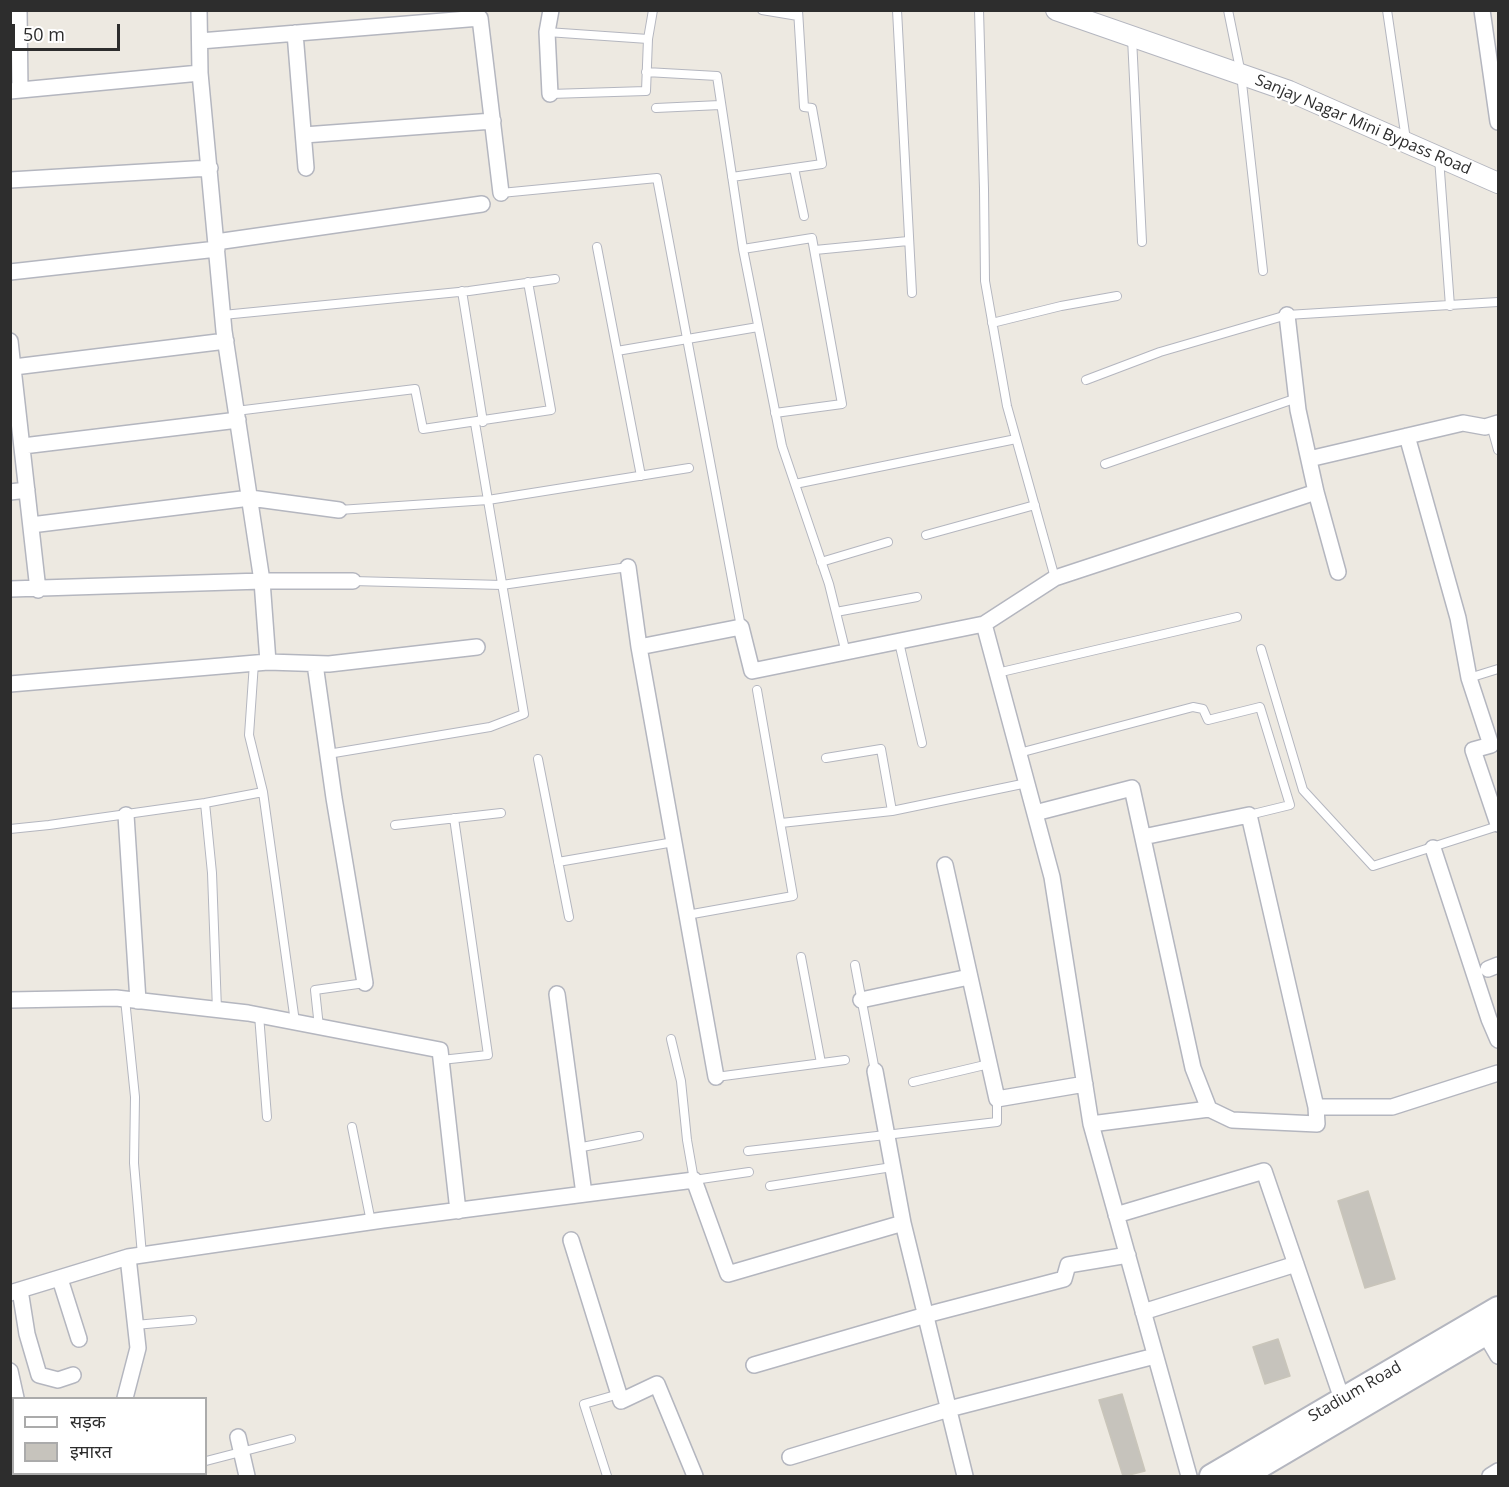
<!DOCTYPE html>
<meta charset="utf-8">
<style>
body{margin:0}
#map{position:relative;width:1509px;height:1487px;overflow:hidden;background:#ede9e1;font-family:"Open Sans","Noto Sans Devanagari",sans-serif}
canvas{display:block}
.frame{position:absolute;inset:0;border:12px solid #2d2d2d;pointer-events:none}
.legend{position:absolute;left:12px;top:1397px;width:195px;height:78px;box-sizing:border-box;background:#fff;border:2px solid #ababab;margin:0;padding:8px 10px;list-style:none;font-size:18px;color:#2d2d2d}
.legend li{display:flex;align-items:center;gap:12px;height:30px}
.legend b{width:30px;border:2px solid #ababab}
.scale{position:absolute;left:12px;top:24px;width:108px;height:27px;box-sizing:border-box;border:3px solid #2d2d2d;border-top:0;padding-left:8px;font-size:18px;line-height:21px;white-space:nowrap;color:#2d2d2d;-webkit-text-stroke:4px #fff;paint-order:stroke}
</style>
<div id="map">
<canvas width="1509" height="1487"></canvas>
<div class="frame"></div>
<ul class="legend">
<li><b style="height:8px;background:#fff"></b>सड़क</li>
<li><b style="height:16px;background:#c6c3bc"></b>इमारत</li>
</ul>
<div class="scale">50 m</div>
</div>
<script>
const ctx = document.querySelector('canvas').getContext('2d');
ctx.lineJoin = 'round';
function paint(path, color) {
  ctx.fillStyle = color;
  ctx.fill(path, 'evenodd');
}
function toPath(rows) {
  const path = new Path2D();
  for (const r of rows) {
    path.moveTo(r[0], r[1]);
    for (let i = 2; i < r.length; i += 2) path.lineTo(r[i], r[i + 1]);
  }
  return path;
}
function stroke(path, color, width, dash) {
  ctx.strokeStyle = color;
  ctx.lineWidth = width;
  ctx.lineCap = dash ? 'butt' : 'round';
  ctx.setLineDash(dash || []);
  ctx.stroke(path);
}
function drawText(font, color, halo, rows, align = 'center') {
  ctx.font = font + ' "Open Sans",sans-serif';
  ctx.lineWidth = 4.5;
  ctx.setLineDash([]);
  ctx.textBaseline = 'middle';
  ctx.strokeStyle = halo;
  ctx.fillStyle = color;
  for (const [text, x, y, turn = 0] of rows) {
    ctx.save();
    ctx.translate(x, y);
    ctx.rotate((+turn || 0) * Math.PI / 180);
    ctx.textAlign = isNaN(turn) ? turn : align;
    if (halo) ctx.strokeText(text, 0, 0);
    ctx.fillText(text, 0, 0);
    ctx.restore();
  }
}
const building = toPath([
 [1368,1191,1395,1279,1365,1288,1338,1201,1368,1191],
 [1278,1339,1290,1376,1265,1384,1253,1347,1278,1339],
 [1122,1394,1145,1471,1125,1476,1123,1476,1099,1400,1122,1394]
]);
paint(building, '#c6c3bc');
stroke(building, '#c9c5ba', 1.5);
const service = toPath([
 [762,10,798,16],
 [897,10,912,293],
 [979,10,984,189,985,281,1007,406,1055,578],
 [1228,10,1241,74,1263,271],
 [1387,10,1406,140],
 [547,32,648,39],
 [1132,38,1142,242],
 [646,72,717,76,743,249,782,446,829,584,846,653],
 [550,94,646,91,648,39,653,10],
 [656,108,720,105],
 [1439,158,1450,306],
 [794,168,804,216],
 [732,177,822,164,812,108,804,107,798,10],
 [501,193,657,178,741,627],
 [597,247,641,476],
 [743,249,812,238,842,404,775,413],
 [815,250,908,241],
 [462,291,483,422],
 [223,315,469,291,555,279],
 [992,323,1061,306,1117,296],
 [617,351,758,327],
 [1086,380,1160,352,1287,315,1498,302],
 [236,411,415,389,423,429,551,410,528,282],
 [1491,425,1498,450],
 [1105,464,1297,398],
 [795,484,1016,439],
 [339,510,488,500,689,468],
 [926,535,1035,505],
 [821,562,888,542],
 [353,581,502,585,628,567],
 [836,612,917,597],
 [899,642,922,743],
 [1261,649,1303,790,1373,866,1498,826],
 [254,663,249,735,263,792,295,1022],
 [997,673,1237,617],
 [1469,678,1498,669],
 [1019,753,1193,707,1203,709,1208,720,1260,707,1290,805,1249,815],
 [328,754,490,727,524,714,475,423],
 [826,758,881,749,892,811],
 [538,759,569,917],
 [205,803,212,873,217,1010],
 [781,823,892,811,1027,783],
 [395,825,501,813],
 [10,829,49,825,205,803,263,792],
 [558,862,674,842],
 [687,915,793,896,757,690],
 [801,957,821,1063],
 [855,965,875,1071],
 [125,999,135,1097,134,1163,142,1255],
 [259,1015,267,1117],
 [319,1027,315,990,365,983],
 [671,1039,681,1081,687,1140,694,1180,749,1172],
 [441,1060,488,1055,454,818],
 [716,1077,845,1060],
 [913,1082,989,1064],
 [352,1127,371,1222],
 [577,1148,639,1136],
 [748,1151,997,1122,997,1099],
 [770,1186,892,1167],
 [135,1325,192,1320],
 [206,1461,291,1439],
 [607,1476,584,1404,619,1394]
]);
const minor = toPath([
 [19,10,20,90],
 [199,10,200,73,224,331,262,581,268,662],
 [1482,10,1498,122],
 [295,33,306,168],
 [200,41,480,18,501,193],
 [10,91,200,73],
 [550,94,547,32,551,10],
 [304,135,493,121],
 [10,180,210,168],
 [216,242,482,204],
 [10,272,217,249],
 [1287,315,1298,410,1316,492,1338,572],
 [10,341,38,590],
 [14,367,226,341],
 [1407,436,1458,618,1469,678,1491,745,1473,750,1498,824],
 [23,446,238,420],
 [1309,459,1463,423,1485,427,1498,423],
 [10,492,27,490],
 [31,525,250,498,339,510],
 [628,567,639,647,716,1077],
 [10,589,262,581,353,581],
 [984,624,1052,877,1091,1124,1189,1476],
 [639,647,741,627,752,671,984,624,1055,578,1316,492],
 [315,664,334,798,365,983],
 [10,684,268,662,329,664,477,647],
 [1035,813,1132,788,1193,1068,1209,1109,1232,1120,1317,1124,1316,1107,1249,815,1143,837],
 [126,815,138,1001],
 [1433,848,1489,1019,1498,1040],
 [945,865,997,1099,1085,1084],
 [1488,969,1498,965],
 [557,994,584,1194],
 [10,1000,116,998,248,1013,440,1050,458,1211],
 [861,1000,969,977],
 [875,1071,903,1223,965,1476],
 [1316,1107,1392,1107,1498,1073],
 [1091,1124,1209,1109],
 [1116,1215,1264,1171,1342,1399],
 [571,1240,621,1401,657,1384,695,1476],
 [60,1279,79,1339],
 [20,1290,27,1334,39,1375,58,1380,73,1375],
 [10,1293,128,1257,383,1220,694,1180,728,1274,903,1223],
 [1143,1312,1296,1264],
 [1485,1334,1498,1356],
 [754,1365,926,1315,1064,1279,1068,1265,1128,1255],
 [10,1371,16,1398],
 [125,1398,138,1348,128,1257],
 [238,1437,247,1476],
 [790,1457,949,1409,1155,1356],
 [33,1474,34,1476],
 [162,1474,162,1476],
 [1490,1476,1498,1471]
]);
const tertiary = toPath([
 [1056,10,1289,91,1498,183]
]);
const secondary = toPath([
 [1211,1476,1498,1308],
 [1244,1476,1497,1327]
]);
stroke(service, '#b4b6bf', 10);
stroke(minor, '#b4b6bf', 18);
stroke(tertiary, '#b4b6bf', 22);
stroke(secondary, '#b4b6bf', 26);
stroke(service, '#fff', 8);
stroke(minor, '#fff', 15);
stroke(tertiary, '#fff', 20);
stroke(secondary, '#fff', 22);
drawText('16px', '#2d2d2d', '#fff', [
 ["Sanjay Nagar Mini Bypass Road",1363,125,23],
 ["Stadium Road",1355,1392,-30]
]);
</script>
